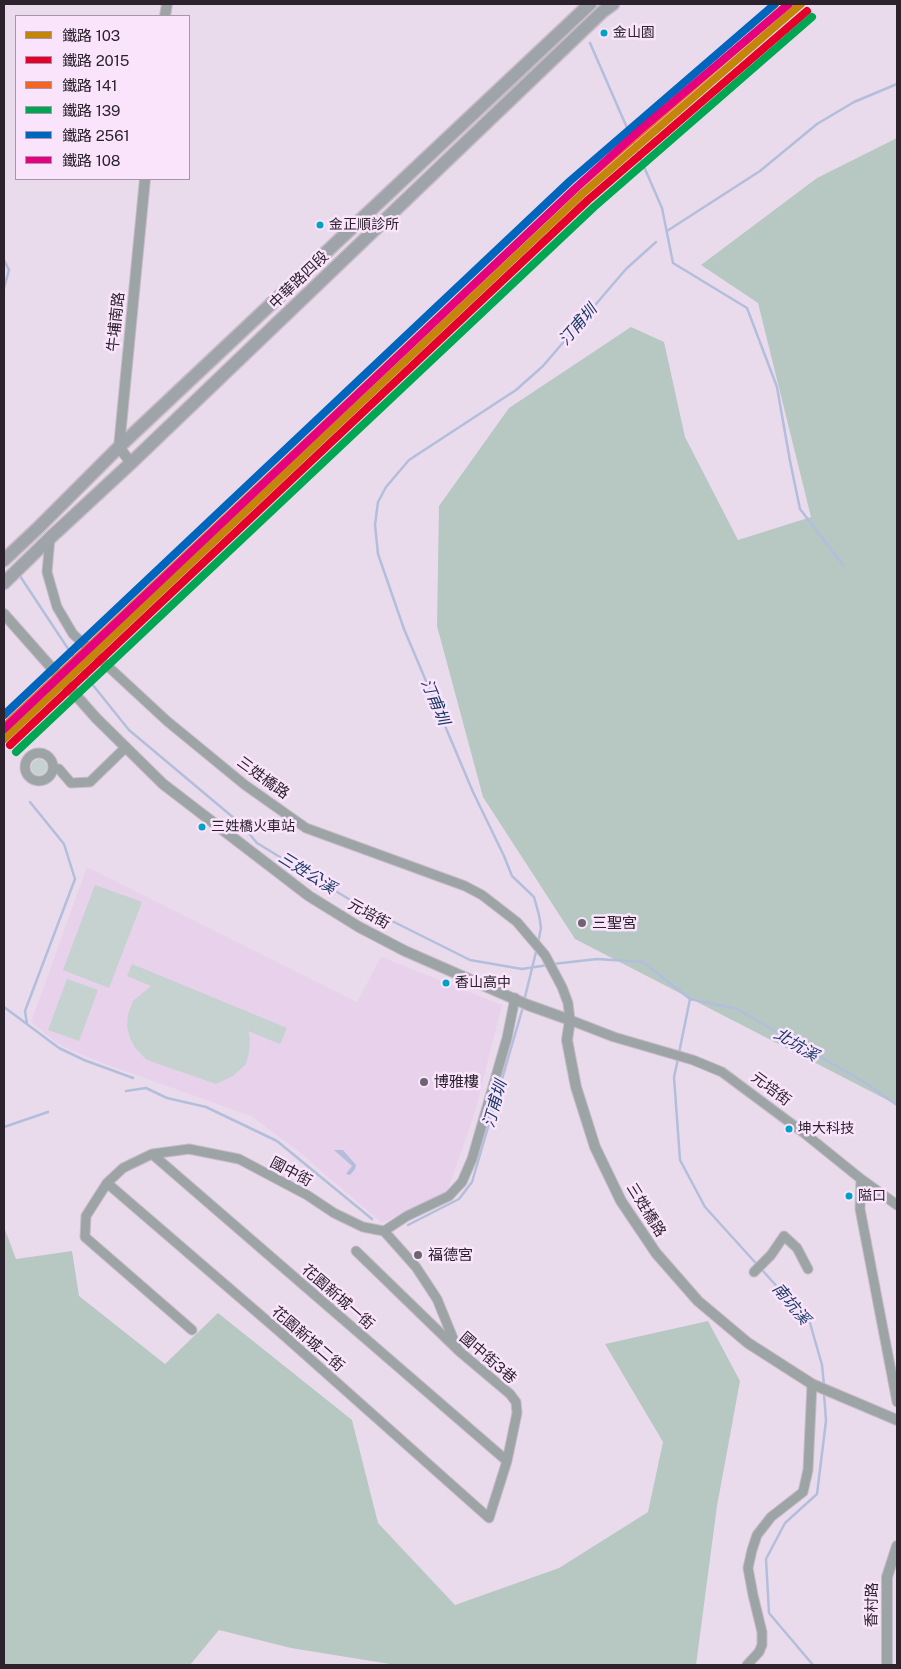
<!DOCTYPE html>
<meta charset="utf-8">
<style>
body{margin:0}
#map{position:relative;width:901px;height:1669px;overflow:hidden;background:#eadbec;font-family:"Public Sans","Noto Sans TC",sans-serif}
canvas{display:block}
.frame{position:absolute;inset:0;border:5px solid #2c222d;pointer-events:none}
.legend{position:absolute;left:15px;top:15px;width:175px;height:165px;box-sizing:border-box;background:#f9e4fc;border:1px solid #a796a9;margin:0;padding:6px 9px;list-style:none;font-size:15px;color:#2c222d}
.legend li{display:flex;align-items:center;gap:10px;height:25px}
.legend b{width:25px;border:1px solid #a796a9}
</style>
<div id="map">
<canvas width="901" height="1669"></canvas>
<div class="frame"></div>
<ul class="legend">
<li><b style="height:6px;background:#c4850b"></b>鐵路 103</li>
<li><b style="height:6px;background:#e4002b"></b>鐵路 2015</li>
<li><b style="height:6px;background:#f26522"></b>鐵路 141</li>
<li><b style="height:6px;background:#00a651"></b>鐵路 139</li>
<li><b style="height:6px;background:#0065bd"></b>鐵路 2561</li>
<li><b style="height:6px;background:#e5007d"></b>鐵路 108</li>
</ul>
</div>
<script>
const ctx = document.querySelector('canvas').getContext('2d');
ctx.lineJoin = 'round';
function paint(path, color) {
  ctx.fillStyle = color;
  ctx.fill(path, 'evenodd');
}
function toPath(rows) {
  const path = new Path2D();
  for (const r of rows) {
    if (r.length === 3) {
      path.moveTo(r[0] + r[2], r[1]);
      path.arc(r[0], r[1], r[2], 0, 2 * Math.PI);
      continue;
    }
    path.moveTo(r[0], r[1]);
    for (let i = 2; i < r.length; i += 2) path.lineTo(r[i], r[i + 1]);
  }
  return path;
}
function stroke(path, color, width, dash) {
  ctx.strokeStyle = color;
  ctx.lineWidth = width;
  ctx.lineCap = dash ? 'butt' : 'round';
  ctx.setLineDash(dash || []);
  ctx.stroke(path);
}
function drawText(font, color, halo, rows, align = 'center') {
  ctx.font = font + ' "Public Sans","Noto Sans TC",sans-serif';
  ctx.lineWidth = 5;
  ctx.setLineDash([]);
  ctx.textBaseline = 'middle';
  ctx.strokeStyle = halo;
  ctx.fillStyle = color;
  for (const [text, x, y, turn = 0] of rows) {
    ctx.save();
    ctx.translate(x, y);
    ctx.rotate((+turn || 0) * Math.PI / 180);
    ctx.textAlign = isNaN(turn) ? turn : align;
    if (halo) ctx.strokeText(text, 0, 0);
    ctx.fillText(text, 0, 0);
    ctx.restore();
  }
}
paint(toPath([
 [87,867,357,1002,381,957,502,1005,475,1112,447,1192,382,1223,298,1151,251,1116,97,1061,58,1044,31,1022]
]), '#e8d1eb');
paint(toPath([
 [39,767,8],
 [95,885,142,902,109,988,63,970],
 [132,964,287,1028,280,1044,248,1031,250,1038,249,1052,246,1064,233,1076,216,1084,147,1060,135,1048,130,1038,127,1026,128,1014,133,1001,151,986,127,976],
 [67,979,98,990,79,1041,48,1030]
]), '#c5d2cf');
paint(toPath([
 [897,138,897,1105,575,939,483,797,437,626,439,506,509,408,631,327,664,342,685,437,738,540,811,517,758,303,701,265,817,178],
 [4,1227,16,1259,72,1251,79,1296,165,1364,218,1313,352,1420,378,1523,455,1605,559,1568,648,1512,663,1442,605,1344,708,1321,740,1381,717,1506,696,1665,396,1665,291,1648,219,1630,190,1665,4,1665]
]), '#b7c8c3');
paint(toPath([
 [334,1150,343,1150,356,1165,355,1169,350,1175,346,1174,352,1166]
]), '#b2bedc');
stroke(toPath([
 [590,43,662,208,673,263,747,308,777,387,790,461,800,509,843,565],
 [667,231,760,171,817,124,854,102,897,84],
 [4,260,9,270,4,288],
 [18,573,88,679,129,730,241,824,257,843,352,901,470,960,522,969,548,965],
 [538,943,541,928,539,915,534,897,512,876,504,856,473,792,404,629,378,554,375,525,378,502,386,487,409,460,516,390,543,366,626,269,656,242],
 [553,964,597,959,643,962,690,999,737,1009,864,1082,897,1105],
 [524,1001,537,948],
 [4,1007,59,1048,84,1060,133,1078],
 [27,1024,25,1011,75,879,64,844,30,802],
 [679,1053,690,999],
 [678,1059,674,1077,680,1160,705,1207,810,1323,822,1365,824,1385],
 [126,1091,146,1088,167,1098,206,1107,277,1141,372,1219],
 [4,1127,48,1112],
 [408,1225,459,1199,472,1182,523,1007],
 [813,1665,769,1613,766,1559,785,1523,817,1494,826,1421,824,1393]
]), '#b2bedc', 2.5);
const minor = toPath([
 [50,538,47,572,57,607,73,634,167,721,245,785,306,828,465,886,482,895,517,922,545,955,562,987,568,1003,570,1020,614,1037,693,1060,722,1072,804,1133,861,1179,897,1205],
 [39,767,14],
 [53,768,59,769,71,783,90,782,126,747],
 [152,1154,507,1461],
 [861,1179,860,1209,897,1402],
 [107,1183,280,1332,489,1518,507,1461,517,1413,516,1402,510,1394,459,1351,356,1251],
 [384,1231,416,1267,437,1299,457,1348],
 [754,1272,771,1255,784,1236,797,1248,808,1269],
 [192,1330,85,1237,86,1216,107,1183,123,1168,152,1154,189,1149,239,1159,307,1195,334,1213,363,1227,384,1231,407,1216,449,1196,462,1182,472,1159,507,1038,515,998],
 [747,1665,759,1652,762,1645,762,1632,753,1595,748,1568,752,1550,757,1535,771,1517,803,1492,808,1470,812,1384]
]);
const tertiary = toPath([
 [165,16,167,4],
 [131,463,119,447,145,179],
 [4,614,96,718,163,784,309,896,359,927,405,951,528,1005,570,1020,567,1040,576,1087,595,1147,621,1201,656,1253,698,1301,748,1343,812,1384,897,1420],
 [887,1665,887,1577,897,1546]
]);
const primary = toPath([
 [4,560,38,528,119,447,590,4],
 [4,583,50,538,131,463,602,12,613,4]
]);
stroke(minor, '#c7bbc8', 11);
stroke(tertiary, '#c7bbc8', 12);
stroke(primary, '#c7bbc8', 15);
stroke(minor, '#9da4a6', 9);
stroke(tertiary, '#9da4a6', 10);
stroke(primary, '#9fa4ab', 12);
stroke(toPath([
 [4,739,582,194,801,4]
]), '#c4850b', 8);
stroke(toPath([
 [10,745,588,200,807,11]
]), '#e4002b', 8);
stroke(toPath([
 [4,727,576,188,788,4]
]), '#f26522', 8);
stroke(toPath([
 [16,752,594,207,812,17]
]), '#00a651', 8);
stroke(toPath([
 [4,715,570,181,775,4]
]), '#0065bd', 8);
stroke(toPath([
 [4,729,578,186,640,130,789,4]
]), '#e5007d', 8);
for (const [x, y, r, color] of [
 [604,33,4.5,"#02a2c6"],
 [320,225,4.5,"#02a2c6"],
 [202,827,4.5,"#02a2c6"],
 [582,923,5,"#6e6370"],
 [446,983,4.5,"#02a2c6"],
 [424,1082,5,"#6e6370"],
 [789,1129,4.5,"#02a2c6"],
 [849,1196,4.5,"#02a2c6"],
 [418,1255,5,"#6e6370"]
]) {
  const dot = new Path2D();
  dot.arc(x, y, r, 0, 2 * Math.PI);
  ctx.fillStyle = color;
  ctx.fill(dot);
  stroke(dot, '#f9e4fc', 2);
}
drawText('14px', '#2c222d', '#f9e4fc', [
 ["金山園",613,33],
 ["金正順診所",329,225],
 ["三姓橋火車站",211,827],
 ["香山高中",455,983],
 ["坤大科技",798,1129],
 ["隘口",858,1196]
], 'left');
drawText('15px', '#2c222d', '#f9e4fc', [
 ["中華路四段",299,280,-44],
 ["牛埔南路",116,322,-84],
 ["三姓橋路",263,778,36],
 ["元培街",369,914,29],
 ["元培街",771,1089,37],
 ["國中街",291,1172,28],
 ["三姓橋路",646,1210,58],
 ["花園新城一街",338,1297,41],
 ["花園新城二街",308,1339,41],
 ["國中街3巷",488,1358,41],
 ["香村路",872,1605,-89]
]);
drawText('15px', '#2c222d', '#f9e4fc', [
 ["三聖宮",592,923],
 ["博雅樓",434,1082],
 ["福德宮",428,1255]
], 'left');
drawText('italic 16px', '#1c3c68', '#f9e4fc', [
 ["汀甫圳",578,325,-49],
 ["汀甫圳",435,702,67],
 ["三姓公溪",307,873,32],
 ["北坑溪",796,1045,31],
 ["汀甫圳",495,1104,-74],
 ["南坑溪",791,1304,50]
]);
</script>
